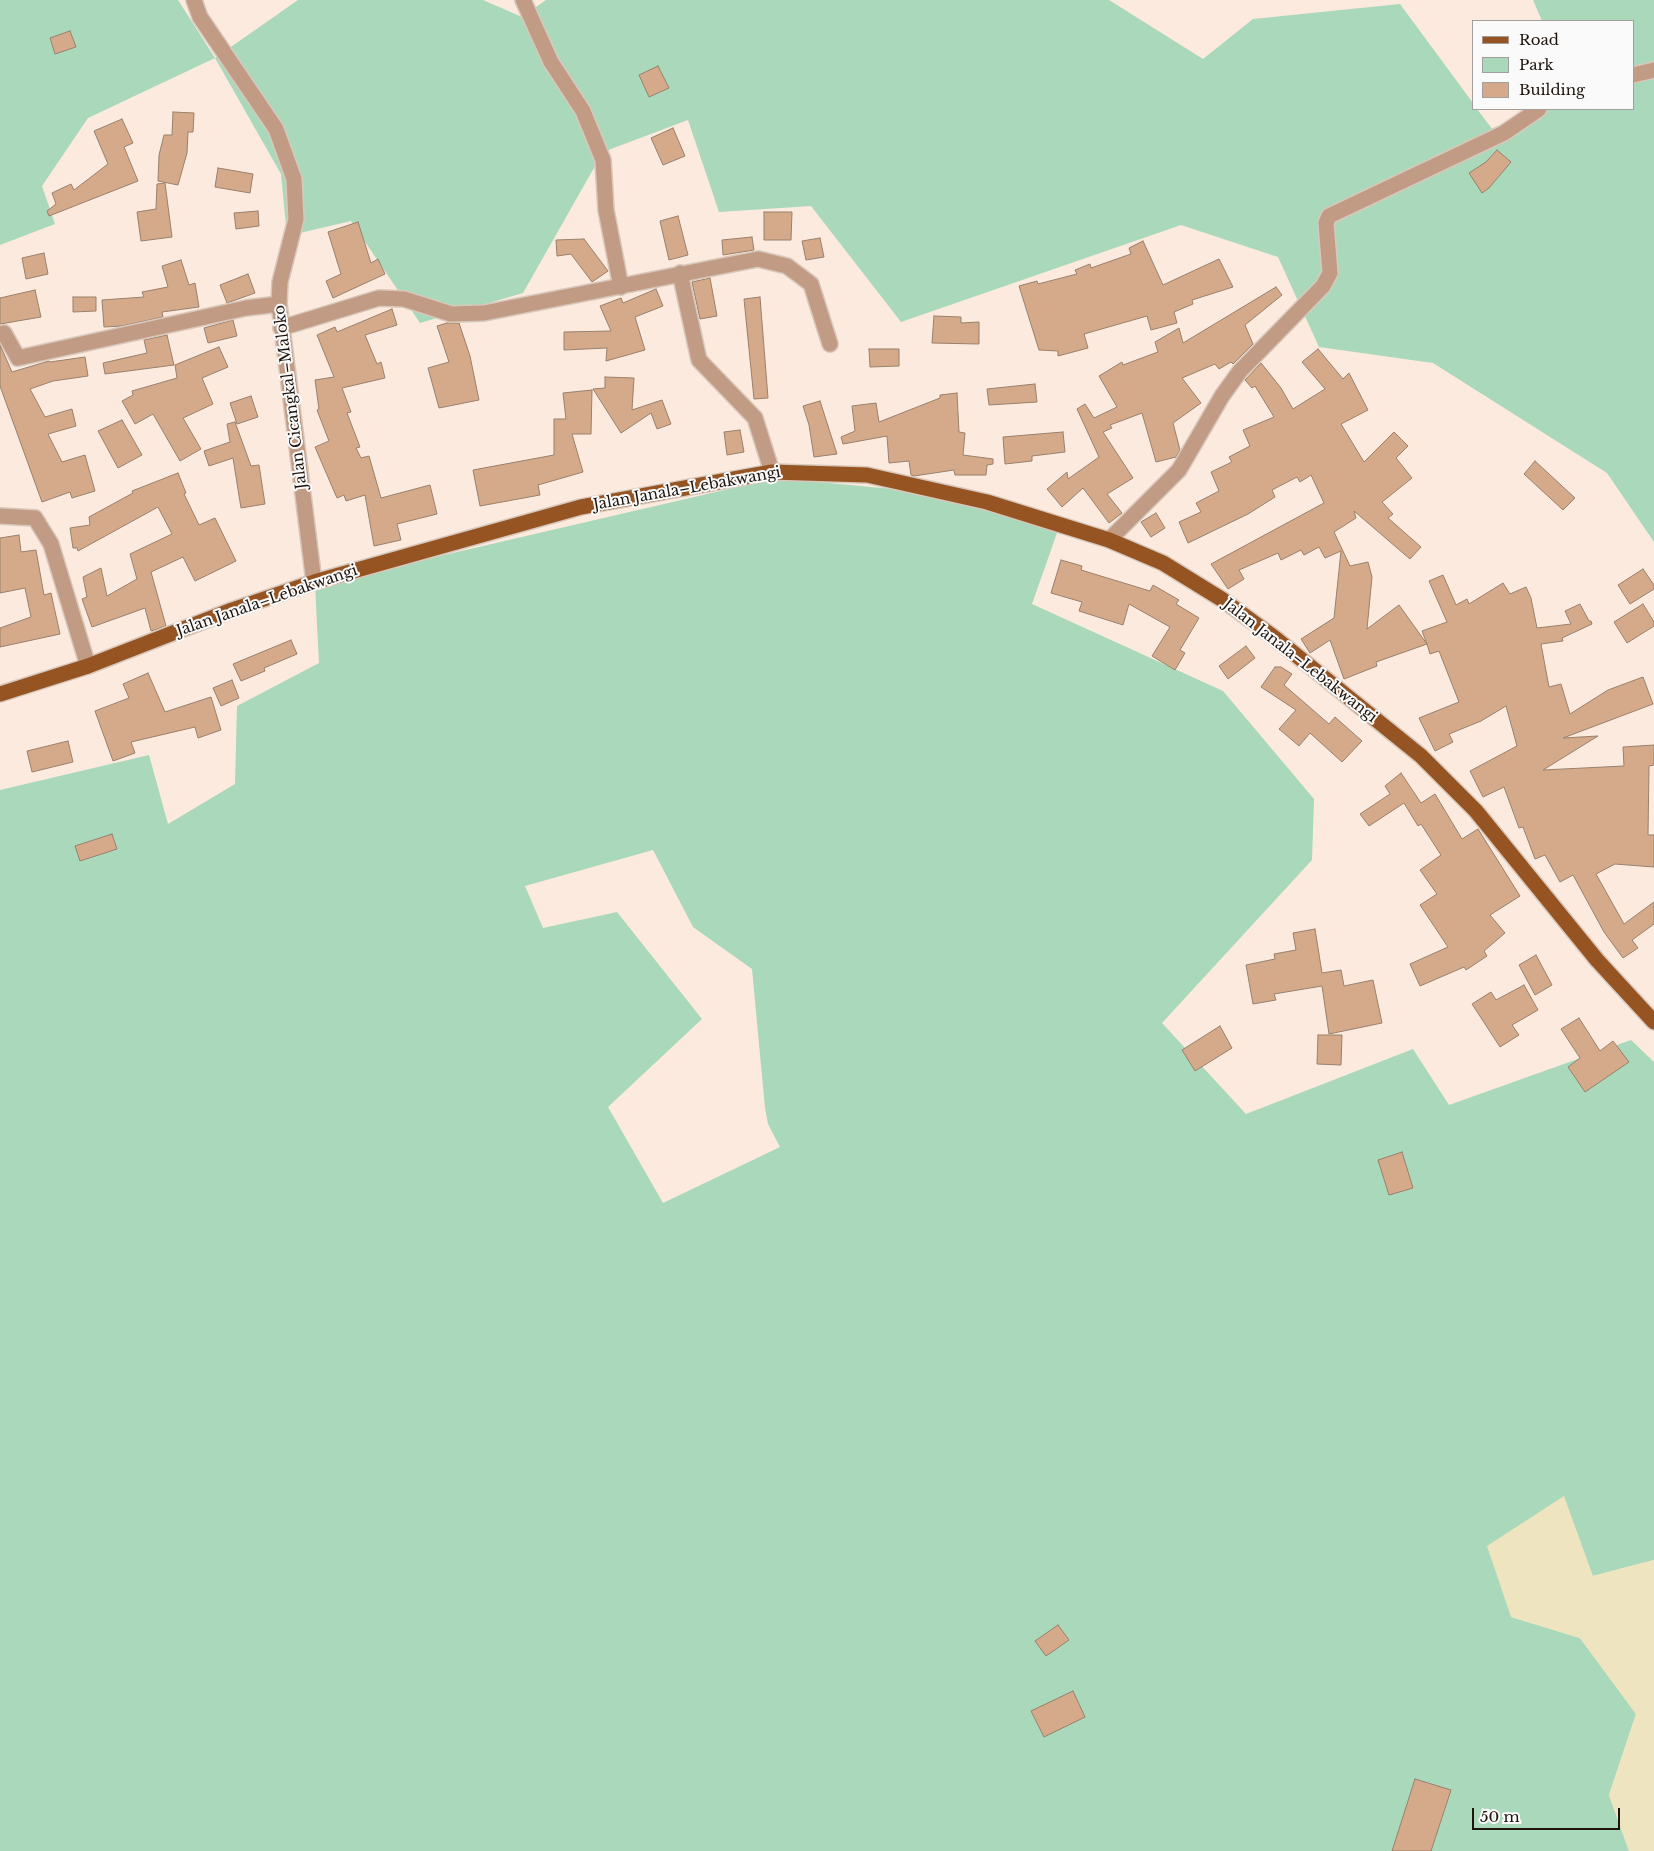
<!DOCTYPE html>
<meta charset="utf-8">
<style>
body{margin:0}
#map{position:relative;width:1654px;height:1851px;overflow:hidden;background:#fbeadd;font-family:"Libre Baskerville",serif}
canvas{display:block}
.legend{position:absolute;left:1472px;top:20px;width:162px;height:90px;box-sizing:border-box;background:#fafafa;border:1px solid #a29e9b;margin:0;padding:6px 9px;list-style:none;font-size:15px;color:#1e140d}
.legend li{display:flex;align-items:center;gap:10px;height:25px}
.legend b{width:25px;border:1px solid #a29e9b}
.scale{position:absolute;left:1472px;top:1808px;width:148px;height:22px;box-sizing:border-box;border:2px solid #1e140d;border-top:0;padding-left:6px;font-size:15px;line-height:18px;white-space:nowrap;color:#1e140d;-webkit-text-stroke:4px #fafafa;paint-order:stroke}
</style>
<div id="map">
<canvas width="1654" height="1851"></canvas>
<ul class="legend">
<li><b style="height:6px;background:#965422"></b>Road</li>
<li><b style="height:14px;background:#aad8ba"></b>Park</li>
<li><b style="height:14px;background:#d5aa8a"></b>Building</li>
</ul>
<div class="scale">50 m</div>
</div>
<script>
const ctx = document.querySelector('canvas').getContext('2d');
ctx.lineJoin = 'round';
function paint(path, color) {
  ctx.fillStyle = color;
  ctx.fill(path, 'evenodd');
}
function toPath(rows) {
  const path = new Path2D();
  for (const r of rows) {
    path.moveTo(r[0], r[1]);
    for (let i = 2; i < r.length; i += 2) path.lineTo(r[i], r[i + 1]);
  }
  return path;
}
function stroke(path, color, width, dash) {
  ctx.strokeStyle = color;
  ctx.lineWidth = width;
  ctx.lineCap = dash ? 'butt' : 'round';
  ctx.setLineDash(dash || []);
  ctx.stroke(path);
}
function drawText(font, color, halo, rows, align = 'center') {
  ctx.font = font + ' "Libre Baskerville",serif';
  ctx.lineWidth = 4;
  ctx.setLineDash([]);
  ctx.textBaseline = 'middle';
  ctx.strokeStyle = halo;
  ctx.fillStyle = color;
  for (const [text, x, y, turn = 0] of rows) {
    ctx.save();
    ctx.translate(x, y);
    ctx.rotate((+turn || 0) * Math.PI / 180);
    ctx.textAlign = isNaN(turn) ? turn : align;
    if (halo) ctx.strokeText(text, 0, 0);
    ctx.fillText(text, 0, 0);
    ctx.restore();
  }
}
paint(toPath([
 [0,0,178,0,215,58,298,0,483,0,522,17,546,0,1109,0,1203,59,1253,19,1400,4,1473,103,1473,109,1477,109,1496,134,1545,109,1633,109,1633,21,1542,21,1533,0,1654,0,1654,542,1607,473,1433,363,1319,347,1278,257,1181,225,901,322,811,206,719,212,688,120,603,152,523,293,420,323,351,221,287,236,281,174,215,58,88,118,42,186,55,224,0,245],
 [776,478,924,492,1058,530,1032,604,1223,691,1314,799,1312,860,1162,1023,1246,1114,1413,1049,1449,1105,1631,1040,1654,1062,1654,1560,1593,1576,1511,1617,1580,1638,1636,1714,1609,1795,1629,1851,0,1851,0,790,149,755,168,824,235,784,237,706,319,663,315,585],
 [653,850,693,927,752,969,765,1108,768,1124,780,1147,663,1203,608,1107,702,1019,617,912,543,928,525,886]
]), '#aad8ba');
paint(toPath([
 [1564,1496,1593,1576,1654,1560,1654,1851,1629,1851,1609,1795,1636,1714,1580,1638,1511,1617,1487,1546]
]), '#eee4bf');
const building = toPath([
 [70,31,76,47,55,54,50,38,70,31],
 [658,66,669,88,649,97,639,75,658,66],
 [173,112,194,113,193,132,188,132,187,153,178,185,158,181,159,155,164,135,172,135,173,112],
 [122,119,133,143,124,147,138,181,49,216,47,211,56,204,52,193,71,184,74,190,108,164,94,131,122,119],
 [673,128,685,156,663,165,651,138,673,128],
 [1497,150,1511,162,1489,188,1482,193,1469,173,1486,162,1497,150],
 [218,168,253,174,250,193,215,187,218,168],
 [165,183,172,237,141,241,137,212,156,209,157,184,165,183],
 [258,211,259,226,236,229,234,213,258,211],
 [764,212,792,212,791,240,764,240,764,212],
 [678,216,688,255,669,260,660,221,678,216],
 [358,222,371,263,378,259,385,274,333,298,326,281,341,274,328,232,358,222],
 [752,237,754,250,723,255,722,240,752,237],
 [820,238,824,257,806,260,802,241,820,238],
 [584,239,608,271,592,282,571,254,557,256,556,240,584,239],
 [1143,241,1163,285,1219,259,1233,287,1192,300,1193,304,1174,312,1177,323,1151,330,1147,316,1084,334,1088,348,1058,356,1058,351,1039,350,1019,286,1037,281,1038,284,1077,274,1075,270,1090,264,1091,268,1131,254,1129,248,1143,241],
 [44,253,48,274,26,279,22,258,44,253],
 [181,260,189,285,195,283,199,307,162,312,163,317,122,326,104,327,102,300,144,297,142,292,168,287,162,266,181,260],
 [248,274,255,293,227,303,220,285,248,274],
 [710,278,717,316,700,319,692,282,710,278],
 [1276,287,1282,295,1245,325,1253,344,1233,364,1231,362,1219,369,1215,364,1182,378,1201,403,1173,423,1180,450,1176,457,1156,462,1142,413,1110,425,1112,428,1103,432,1133,478,1107,494,1122,513,1109,523,1083,488,1062,507,1047,489,1067,472,1068,479,1099,457,1077,409,1085,404,1094,418,1117,407,1099,376,1122,362,1123,365,1158,352,1155,342,1179,328,1183,343,1276,287],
 [656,289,663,306,635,317,645,350,606,361,607,348,564,350,564,332,611,331,600,306,621,298,623,303,656,289],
 [35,290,41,317,0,324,0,298,35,290],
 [73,297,96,297,96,311,73,312,73,297],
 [760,297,768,398,754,399,744,299,760,297],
 [392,309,397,325,365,335,377,364,381,362,385,378,342,388,351,412,347,413,360,447,356,448,361,458,369,456,381,498,430,485,437,514,397,524,401,540,374,546,365,495,346,501,344,495,337,498,315,447,329,441,317,410,319,409,315,380,334,377,317,335,335,327,337,332,392,309],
 [934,316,961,317,961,323,979,322,979,344,932,343,934,316],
 [233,320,237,336,208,343,204,328,233,320],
 [447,323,459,323,470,356,479,400,439,408,428,368,449,362,437,326,447,323],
 [167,335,174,365,105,374,103,363,147,353,144,340,167,335],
 [0,345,12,372,49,361,50,362,85,357,88,376,53,381,30,389,45,417,72,409,76,426,48,434,62,462,85,455,95,491,72,498,70,492,42,502,0,386,0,345],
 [219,347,228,367,202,378,213,404,183,418,201,449,180,461,153,414,135,424,122,401,133,395,132,391,177,378,175,365,219,347],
 [869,349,899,349,899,366,870,367,869,349],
 [1318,349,1343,379,1349,373,1368,410,1341,424,1364,462,1394,432,1408,446,1396,458,1412,478,1382,502,1393,514,1388,518,1421,547,1410,559,1354,511,1356,518,1334,532,1350,566,1368,562,1372,577,1367,629,1399,605,1427,644,1422,631,1447,622,1429,581,1443,575,1456,605,1467,599,1469,604,1503,583,1510,594,1526,587,1531,598,1537,628,1571,624,1565,611,1580,604,1589,621,1591,621,1592,624,1562,638,1563,641,1541,644,1549,687,1561,684,1570,714,1608,690,1643,677,1653,704,1563,738,1598,736,1543,770,1624,766,1623,747,1654,745,1654,765,1649,766,1648,835,1654,835,1654,867,1615,864,1596,874,1624,924,1654,902,1654,924,1632,940,1638,948,1623,958,1604,932,1573,875,1560,882,1545,855,1535,859,1523,827,1519,828,1504,787,1483,797,1470,771,1517,746,1506,706,1481,721,1449,734,1453,742,1435,751,1419,718,1459,702,1439,651,1430,654,1427,644,1376,662,1377,666,1344,679,1330,640,1310,653,1301,639,1334,618,1341,551,1325,558,1319,547,1304,555,1301,550,1281,560,1278,553,1239,570,1244,579,1228,589,1211,564,1324,503,1311,475,1300,482,1297,477,1272,490,1275,497,1248,514,1188,543,1179,522,1201,512,1196,503,1219,491,1211,472,1232,462,1229,457,1250,446,1243,430,1274,417,1255,386,1252,388,1245,380,1261,363,1281,388,1293,409,1325,389,1302,362,1318,349],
 [605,377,634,378,632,410,662,400,671,424,657,429,651,413,621,433,593,389,605,388,605,377],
 [1035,384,1037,402,989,405,987,389,1035,384],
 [592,390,591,434,572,434,583,472,538,485,540,495,480,506,473,470,554,455,554,419,566,419,563,393,592,390],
 [957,393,959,432,965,433,963,455,993,459,993,464,987,465,986,475,955,475,954,470,914,476,911,475,909,461,889,463,887,436,843,444,841,437,855,431,852,406,876,403,879,422,940,398,940,395,957,393],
 [251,396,258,417,237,424,230,403,251,396],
 [820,401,837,454,814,457,809,425,803,406,820,401],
 [122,420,142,455,118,468,98,431,122,420],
 [235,422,251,466,259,465,265,504,241,508,233,458,209,466,204,451,230,442,227,424,235,422],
 [740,430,744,452,727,455,724,432,740,430],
 [1063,432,1065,452,1032,456,1032,461,1005,464,1003,437,1063,432],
 [1535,461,1575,498,1563,510,1524,474,1535,461],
 [178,473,186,493,184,494,199,525,215,518,236,561,195,581,183,557,151,572,166,626,151,631,145,608,92,627,82,599,87,597,83,577,101,568,107,596,137,579,130,554,172,534,158,507,78,551,77,548,73,548,70,528,90,525,89,517,133,493,132,491,178,473],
 [1156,513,1165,528,1151,537,1141,522,1156,513],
 [19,535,21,552,36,550,44,595,51,593,60,634,0,647,0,628,31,617,25,588,0,593,0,538,19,535],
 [1061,560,1082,566,1081,570,1150,591,1153,585,1179,600,1176,604,1199,618,1180,650,1185,653,1175,670,1152,656,1170,627,1129,604,1123,625,1079,611,1082,602,1051,593,1061,560],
 [1643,569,1654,585,1654,589,1630,604,1618,585,1643,569],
 [1643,604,1654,622,1654,626,1627,643,1614,622,1643,604],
 [291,640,297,654,264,668,265,671,241,681,233,664,291,640],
 [1246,646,1255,658,1228,679,1219,666,1246,646],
 [1275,667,1281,667,1292,674,1284,685,1329,724,1335,717,1362,741,1342,762,1310,733,1299,746,1279,729,1296,710,1261,687,1275,667],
 [148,673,165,712,211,697,221,730,198,738,195,727,131,742,135,753,113,761,95,711,129,698,123,684,148,673],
 [232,680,239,698,221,706,213,688,232,680],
 [68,741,73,762,32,772,27,751,68,741],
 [1401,773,1421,803,1435,794,1462,839,1478,829,1520,896,1490,915,1505,933,1484,951,1487,956,1466,970,1464,967,1420,986,1410,964,1448,947,1420,905,1437,894,1420,870,1441,855,1421,824,1418,826,1404,803,1369,826,1360,814,1390,794,1385,786,1401,773],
 [112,834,117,849,80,861,75,846,112,834],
 [1315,929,1322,973,1341,970,1344,986,1373,980,1382,1023,1329,1034,1322,986,1274,994,1276,1000,1253,1004,1246,965,1275,959,1274,954,1296,950,1293,933,1315,929],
 [1536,955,1552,985,1535,995,1519,965,1536,955],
 [1524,985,1538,1010,1512,1025,1519,1035,1500,1047,1472,1004,1491,992,1496,1000,1524,985],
 [1579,1018,1600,1051,1613,1041,1629,1062,1585,1092,1568,1067,1580,1058,1561,1029,1579,1018],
 [1220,1026,1232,1048,1195,1071,1182,1050,1220,1026],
 [1318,1035,1342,1035,1341,1065,1317,1064,1318,1035],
 [1402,1152,1413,1188,1389,1195,1378,1160,1402,1152],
 [1058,1625,1069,1640,1046,1656,1035,1641,1058,1625],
 [1073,1691,1085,1717,1044,1737,1031,1711,1073,1691],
 [1415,1779,1451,1790,1431,1851,1392,1851,1415,1779]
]);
paint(building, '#d5aa8a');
stroke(building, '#99806d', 1);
const minor = toPath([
 [194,0,200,17,276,129,294,179,296,219,280,282,279,304,314,582],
 [523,0,551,62,583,111,603,160,606,210,621,287],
 [1633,75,1654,70],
 [680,273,699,360,755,418,772,472],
 [281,328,379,298,404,299,451,314,484,313,758,259,787,266,811,284,830,344],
 [0,334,4,333,18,358,246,308,279,304],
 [0,516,35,518,51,544,88,666],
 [1109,540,1179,470,1222,396,1240,371,1323,286,1330,273,1326,223,1329,216,1504,133,1539,109]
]);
const major = toPath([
 [0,694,88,666,232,610,314,582,581,507,772,472,867,475,987,502,1109,540,1163,563,1223,600,1275,638,1421,756,1476,811,1597,960,1654,1022]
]);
stroke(minor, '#d8c8bc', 18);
stroke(major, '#d8c8bc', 18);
stroke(minor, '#c19b83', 15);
stroke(major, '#965422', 15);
drawText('15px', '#1e140d', '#fafafa', [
 ["Jalan Cicangkal–Maloko",291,397,-97],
 ["Jalan Janala–Lebakwangi",687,489,-10],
 ["Jalan Janala–Lebakwangi",267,601,-19],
 ["Jalan Janala–Lebakwangi",1300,661,38]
]);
</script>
